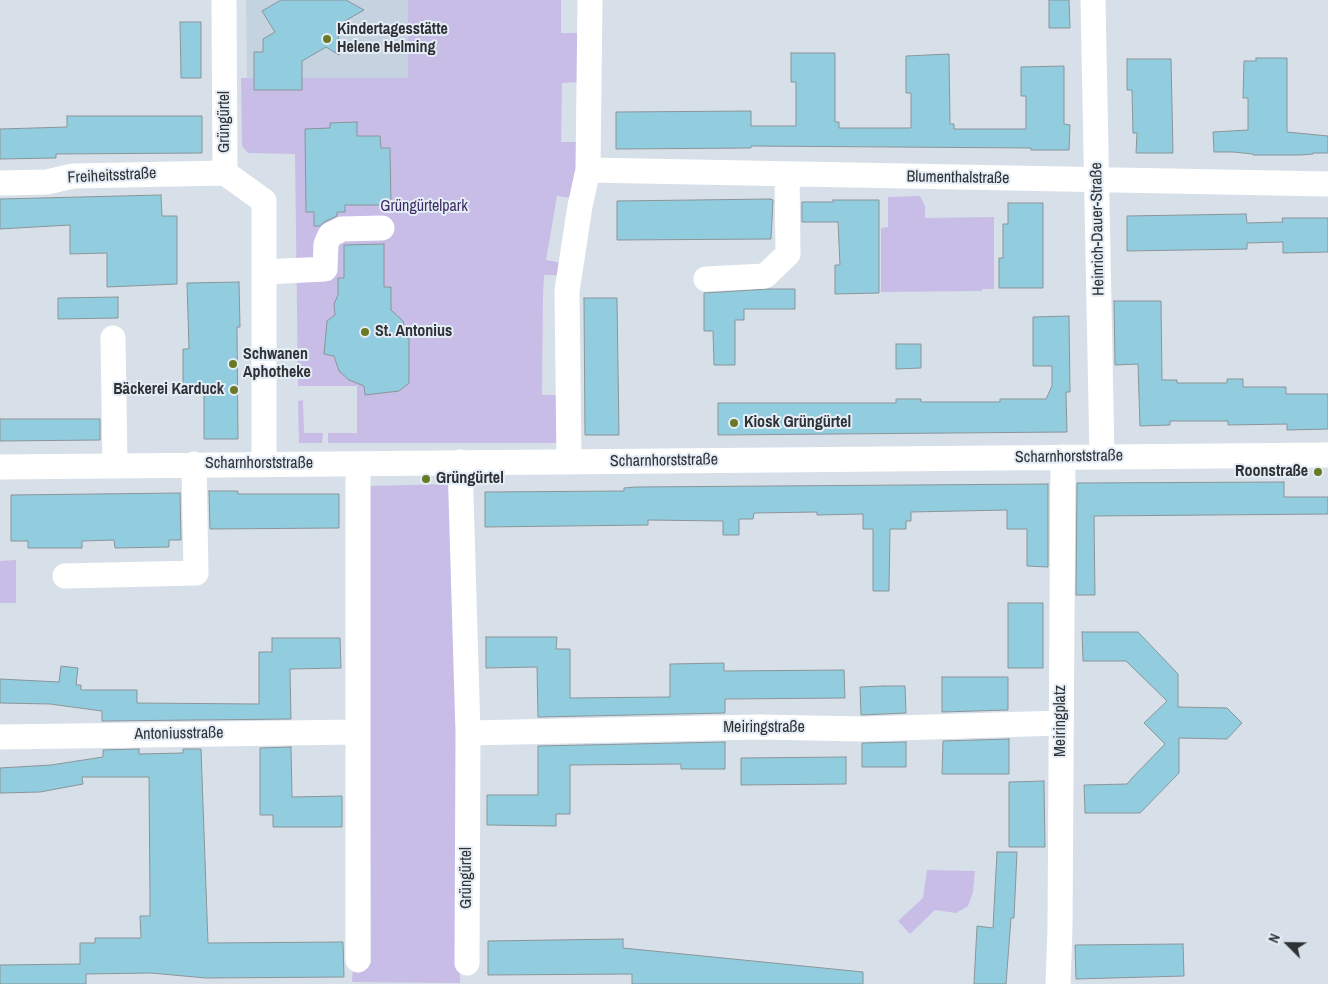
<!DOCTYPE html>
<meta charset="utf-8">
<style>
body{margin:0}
#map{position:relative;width:1328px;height:984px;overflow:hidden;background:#d7e0e8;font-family:"Archivo Narrow",sans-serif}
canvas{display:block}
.north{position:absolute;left:1263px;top:919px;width:50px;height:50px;-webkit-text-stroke:4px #e4edf5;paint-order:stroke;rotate:293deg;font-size:14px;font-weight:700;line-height:20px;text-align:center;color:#2f3235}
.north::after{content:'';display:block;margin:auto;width:18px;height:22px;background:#2f3235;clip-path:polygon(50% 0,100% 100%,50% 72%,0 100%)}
</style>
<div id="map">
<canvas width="1328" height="984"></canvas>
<div class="north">N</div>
</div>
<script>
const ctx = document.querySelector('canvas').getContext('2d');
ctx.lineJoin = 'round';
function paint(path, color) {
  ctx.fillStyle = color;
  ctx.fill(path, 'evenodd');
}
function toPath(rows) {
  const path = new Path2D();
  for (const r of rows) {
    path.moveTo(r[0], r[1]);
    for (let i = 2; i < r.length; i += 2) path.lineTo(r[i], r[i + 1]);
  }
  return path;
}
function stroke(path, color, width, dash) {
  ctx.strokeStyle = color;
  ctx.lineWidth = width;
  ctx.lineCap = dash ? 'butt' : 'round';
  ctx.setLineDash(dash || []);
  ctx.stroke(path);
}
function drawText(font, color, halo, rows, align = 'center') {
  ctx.font = font + ' "Archivo Narrow",sans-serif';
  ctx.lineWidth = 4;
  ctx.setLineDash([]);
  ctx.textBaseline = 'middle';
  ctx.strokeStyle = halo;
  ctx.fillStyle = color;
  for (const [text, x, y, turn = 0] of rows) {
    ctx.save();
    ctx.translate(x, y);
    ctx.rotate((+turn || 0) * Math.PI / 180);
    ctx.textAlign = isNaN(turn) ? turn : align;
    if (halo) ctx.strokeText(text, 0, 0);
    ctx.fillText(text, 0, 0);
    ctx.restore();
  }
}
paint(toPath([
 [246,0,408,0,409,78,247,78]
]), '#c5d3e0');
paint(toPath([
 [408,0,561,0,561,33,582,33,581,82,562,83,561,142,580,142,573,198,557,196,546,260,563,263,561,275,544,275,543,294,542,395,559,395,560,443,328,443,328,433,357,433,357,386,298,386,295,154,248,153,242,146,241,78,408,78],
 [920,196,925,206,925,218,994,217,994,289,982,289,982,291,881,292,881,228,888,227,888,197],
 [303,400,304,433,323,433,322,443,299,443,298,401],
 [453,484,460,983,352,982,353,965,371,964,368,486],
 [16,560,16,603,0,603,0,561],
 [927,870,975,871,973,892,968,906,956,913,935,910,910,934,898,921,923,898]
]), '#c7bde7');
const building = toPath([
 [281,0,346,0,364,10,338,25,339,55,326,47,302,61,302,90,254,90,254,52,263,52,263,39,275,32,262,11,281,0],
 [1049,0,1069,0,1070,28,1049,28,1049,0],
 [180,22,201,22,201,78,181,78,180,22],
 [791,53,835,53,835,122,839,122,839,128,911,128,911,93,906,93,906,56,949,54,950,124,954,124,954,129,1026,129,1026,96,1021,96,1021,67,1064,66,1064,124,1070,125,1069,150,1031,150,1031,148,751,146,751,148,616,149,616,112,751,111,751,126,796,126,796,82,791,82,791,53],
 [1256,58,1287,58,1287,132,1328,136,1328,153,1313,153,1313,154,1301,155,1253,155,1253,154,1233,152,1214,152,1213,132,1248,130,1248,98,1243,98,1244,61,1256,61,1256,58],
 [1127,59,1171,59,1173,153,1136,153,1137,133,1133,133,1132,90,1127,90,1127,59],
 [67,116,202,116,202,153,56,154,56,158,0,159,0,129,67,127,67,116],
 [357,122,357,136,380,136,381,148,390,148,391,205,345,205,345,212,337,212,337,216,324,222,320,226,314,226,314,212,306,212,305,129,330,128,330,123,357,122],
 [161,195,162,216,177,216,177,284,107,287,107,253,70,254,70,225,0,229,0,199,161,195],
 [770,199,773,200,771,239,617,240,617,201,770,199],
 [833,200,879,200,879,293,835,294,835,265,840,265,838,222,802,222,802,202,833,202,833,200],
 [1008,203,1043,203,1043,288,999,288,999,258,1003,258,1003,224,1008,224,1008,203],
 [1246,214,1247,223,1283,222,1282,218,1328,218,1328,252,1283,253,1283,242,1247,243,1247,249,1127,251,1127,216,1246,214],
 [384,244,384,287,391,287,391,310,403,321,407,338,409,338,409,383,399,391,365,395,364,386,349,380,339,371,334,356,324,354,327,321,335,315,334,304,338,295,338,278,344,278,344,245,384,244],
 [239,282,240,327,237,327,238,439,204,439,204,395,199,394,199,385,183,385,183,349,189,349,187,283,239,282],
 [769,289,795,289,795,309,744,309,744,320,735,320,735,365,714,365,713,331,704,331,704,293,769,289],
 [118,297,118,318,58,319,58,298,118,297],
 [584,298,617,298,619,435,585,435,584,298],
 [1114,301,1161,301,1162,380,1177,380,1177,383,1227,383,1227,379,1243,379,1243,387,1286,387,1286,394,1328,394,1328,429,1287,430,1287,424,1228,425,1228,421,1170,421,1170,425,1140,426,1138,364,1115,365,1114,301],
 [1069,316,1070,392,1066,392,1067,432,718,435,718,403,896,403,896,399,921,399,921,402,1000,402,1000,399,1046,399,1052,386,1052,366,1033,366,1033,317,1069,316],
 [896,344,921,344,921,368,896,369,896,344],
 [0,419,100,419,100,440,0,441,0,419],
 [1284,482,1284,497,1328,497,1328,514,1094,516,1095,595,1076,595,1077,483,1284,482],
 [1048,484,1048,567,1027,566,1027,529,1007,529,1007,510,911,512,911,521,906,521,906,529,890,529,889,591,873,591,873,529,863,529,863,514,817,515,817,512,754,513,753,519,739,519,739,535,723,535,723,521,648,520,648,525,485,527,485,492,624,491,624,488,635,487,1048,484],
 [209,491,238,491,238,494,339,494,339,528,210,529,209,491],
 [180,493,181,540,169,540,169,547,115,548,114,540,82,541,82,548,28,548,28,541,11,541,11,495,180,493],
 [1008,603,1043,603,1043,668,1008,668,1008,603],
 [1082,632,1138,632,1178,674,1178,707,1227,708,1242,723,1227,739,1179,738,1179,773,1140,813,1085,813,1084,785,1127,784,1133,777,1165,744,1144,723,1167,701,1126,661,1083,661,1082,632],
 [486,637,557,637,556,649,570,649,570,698,670,697,670,664,724,663,724,671,844,670,845,698,725,699,725,713,538,717,537,667,486,668,486,637],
 [272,638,340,638,341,668,290,669,291,719,102,721,102,711,50,704,0,703,0,679,59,682,61,666,78,668,76,685,81,685,81,690,137,690,137,703,259,704,259,652,272,652,272,638],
 [942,677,1008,677,1008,710,942,712,942,677],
 [883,686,905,686,906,713,861,715,860,687,883,686],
 [1009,739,1009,774,942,774,943,741,1009,739],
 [725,742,725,769,681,769,681,764,570,765,570,814,556,814,556,826,487,825,487,795,538,795,538,746,725,742],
 [906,742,906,767,862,767,862,743,906,742],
 [291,747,292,797,342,796,342,827,273,827,273,815,260,815,260,748,291,747],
 [139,749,139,754,183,753,183,749,201,749,208,943,343,942,344,977,206,978,151,973,86,974,86,984,0,984,0,965,80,964,80,943,95,943,95,938,141,938,140,916,150,916,150,899,149,777,82,777,83,784,40,792,0,793,0,768,51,765,103,757,103,750,139,749],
 [846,757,846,784,741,785,741,758,846,757],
 [1044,781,1045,847,1009,847,1009,782,1044,781],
 [997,852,1017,852,1014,918,1011,918,1006,984,974,984,977,926,993,928,997,852],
 [623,939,623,948,863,972,863,984,632,984,632,974,488,975,488,941,623,939],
 [1183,944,1184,976,1076,979,1075,945,1183,944]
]);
paint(building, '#92ccdf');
stroke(building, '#8a9599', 1);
stroke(toPath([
 [224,0,225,173],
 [1093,0,1102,457],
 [588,170,1328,184],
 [225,173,264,201,264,463],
 [0,183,47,182,73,176,225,173],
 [264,272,325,269,326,244,330,235,342,229,382,228],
 [706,279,765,276,788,254,787,174],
 [113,338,115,465],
 [460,462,468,733,467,963],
 [569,462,567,291,580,206,588,170,590,0],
 [358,464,358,960],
 [0,467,1328,455],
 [65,576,196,573,194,464],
 [468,733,759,727,864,729,1061,723],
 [0,737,358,732],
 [1058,984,1060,928,1063,457]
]), '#fff', 25);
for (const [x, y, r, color] of [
 [327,39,5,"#6a7926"],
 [365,332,5,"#6a7926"],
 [233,364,5,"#6a7926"],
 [234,390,5,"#6a7926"],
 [734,423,5,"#6a7926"],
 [1318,472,5,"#6a7926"],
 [426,479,5,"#6a7926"]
]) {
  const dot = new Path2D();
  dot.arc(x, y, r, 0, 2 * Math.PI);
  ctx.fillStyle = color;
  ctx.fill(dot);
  stroke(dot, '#e4edf5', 2);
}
drawText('bold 16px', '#2f3235', '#e4edf5', [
 ["Kindertagesstätte",337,30],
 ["Helene Helming",337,48],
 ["St. Antonius",375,332],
 ["Schwanen",243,355],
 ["Aphotheke",243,373],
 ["Bäckerei Karduck",224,390,"right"],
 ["Kiosk Grüngürtel",744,423],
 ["Roonstraße",1308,472,"right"],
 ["Grüngürtel",436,479]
], 'left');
drawText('16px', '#2f3235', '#e4edf5', [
 ["Grüngürtel",225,122,-90],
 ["Freiheitsstraße",112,176,-3],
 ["Blumenthalstraße",958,178,1],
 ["Heinrich-Dauer-Straße",1098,229,-91],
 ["Scharnhorststraße",1069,457,-1],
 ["Scharnhorststraße",664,461,-1],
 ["Scharnhorststraße",259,464],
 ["Meiringplatz",1061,721,-90],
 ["Meiringstraße",764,728],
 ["Antoniusstraße",179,734,-1],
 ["Grüngürtel",467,878,-90]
]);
drawText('16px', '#402d65', '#e4edf5', [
 ["Grüngürtelpark",424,207]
]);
</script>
